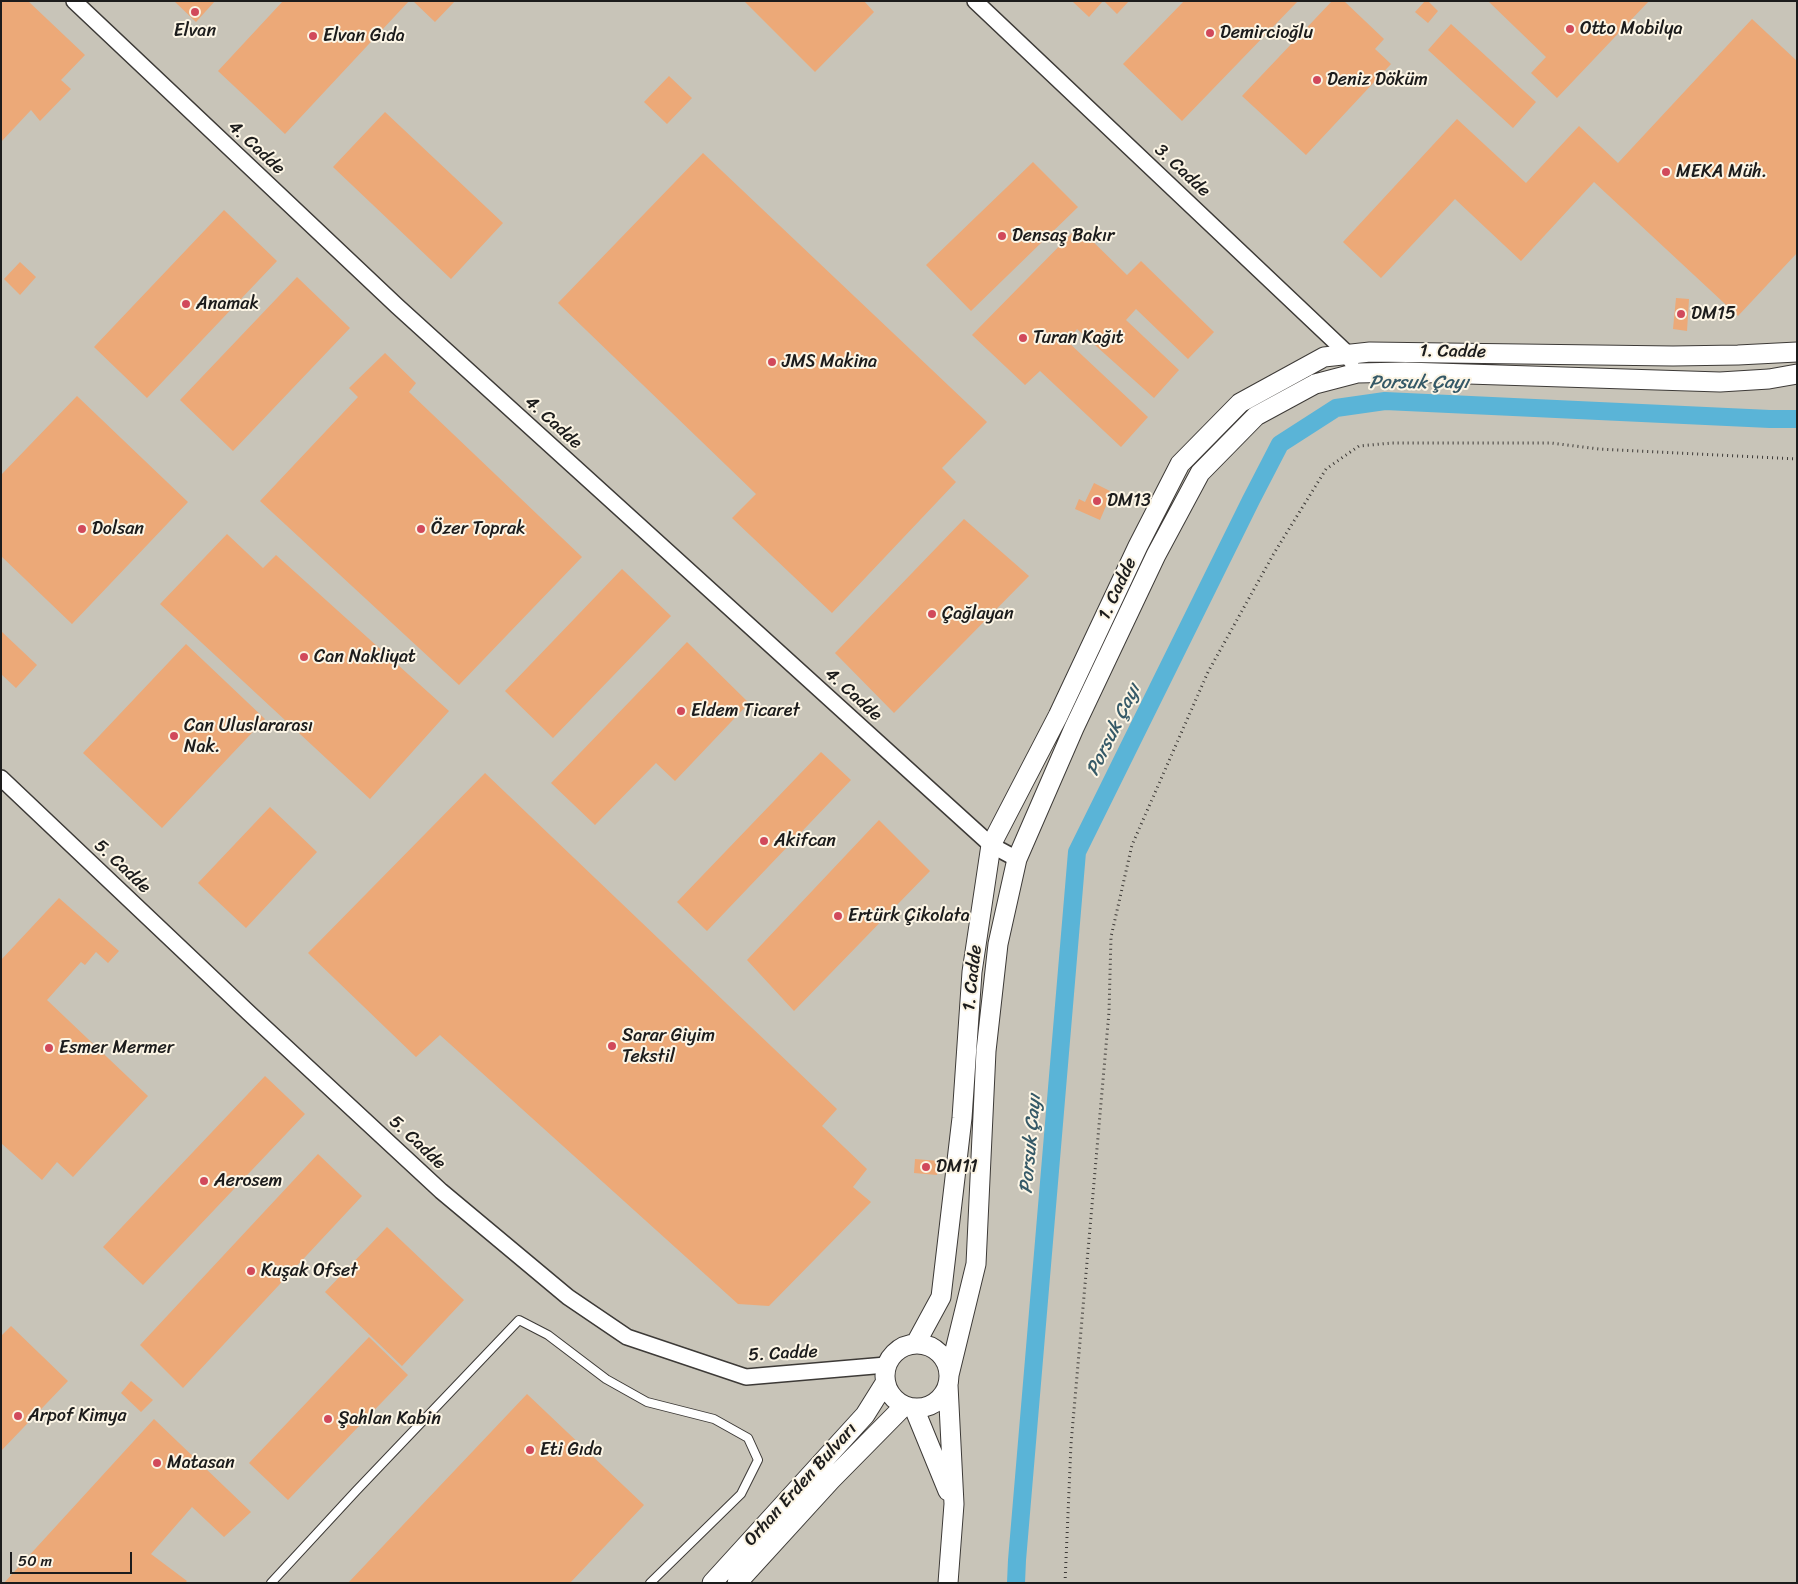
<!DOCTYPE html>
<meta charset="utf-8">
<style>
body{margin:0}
#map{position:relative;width:1798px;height:1584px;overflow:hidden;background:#f6e6cd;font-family:Sriracha,sans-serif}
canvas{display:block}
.frame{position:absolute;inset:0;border:2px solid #1c1c1c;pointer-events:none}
.scale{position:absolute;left:10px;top:1552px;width:122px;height:22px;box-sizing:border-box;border:2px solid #1c1c1c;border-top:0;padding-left:6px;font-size:15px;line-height:18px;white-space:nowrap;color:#1c1c1c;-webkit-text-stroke:4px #fcf5e5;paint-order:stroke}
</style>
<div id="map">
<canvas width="1798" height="1584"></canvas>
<div class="frame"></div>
<div class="scale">50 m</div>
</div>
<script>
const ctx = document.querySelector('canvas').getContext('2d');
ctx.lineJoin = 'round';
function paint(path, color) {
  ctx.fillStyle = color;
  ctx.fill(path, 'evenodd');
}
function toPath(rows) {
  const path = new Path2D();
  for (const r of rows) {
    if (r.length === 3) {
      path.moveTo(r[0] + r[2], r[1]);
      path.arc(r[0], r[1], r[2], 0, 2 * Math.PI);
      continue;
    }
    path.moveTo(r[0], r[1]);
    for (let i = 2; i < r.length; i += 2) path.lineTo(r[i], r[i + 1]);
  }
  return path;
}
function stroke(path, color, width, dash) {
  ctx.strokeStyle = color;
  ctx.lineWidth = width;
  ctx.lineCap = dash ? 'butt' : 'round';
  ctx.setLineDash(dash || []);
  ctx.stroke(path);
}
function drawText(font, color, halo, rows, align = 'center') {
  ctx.font = font + ' Sriracha,sans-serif';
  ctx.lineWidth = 4;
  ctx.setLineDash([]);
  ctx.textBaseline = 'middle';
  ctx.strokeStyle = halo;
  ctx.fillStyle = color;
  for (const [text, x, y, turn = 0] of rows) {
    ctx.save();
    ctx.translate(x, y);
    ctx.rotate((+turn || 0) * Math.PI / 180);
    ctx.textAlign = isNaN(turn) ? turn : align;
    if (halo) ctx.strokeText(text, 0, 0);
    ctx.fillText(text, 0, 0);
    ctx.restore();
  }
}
paint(toPath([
 [1,1,1797,1,1797,1583,1,1583]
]), '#c8c4b8');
stroke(toPath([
 [1016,1583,1017,1560,1077,852,1251,500,1280,444,1336,408,1385,401,1770,419,1797,419]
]), '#5ab4d7', 18);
paint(toPath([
 [1,1,28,1,85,55,61,80,71,89,40,121,31,110,1,142],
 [174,1,215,1,196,22],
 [283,1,409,1,285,134,218,71],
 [413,1,455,1,435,22],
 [744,1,864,1,874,12,815,72],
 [1072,1,1103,1,1089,17],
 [1104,1,1129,1,1117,14],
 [1184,1,1298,1,1182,121,1123,64],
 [1332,1,1344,1,1384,39,1375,49,1391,64,1306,155,1242,96],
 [1425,1,1428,1,1438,11,1428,23,1415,12],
 [1488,1,1649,1,1557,98,1531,73,1546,57],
 [1752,19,1797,61,1797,253,1738,316,1594,182,1521,261,1455,199,1381,278,1343,242,1457,119,1526,183,1579,126,1618,163],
 [1451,24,1536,102,1513,128,1428,50],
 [669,76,692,98,667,124,644,102],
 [385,112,503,223,451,279,333,167],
 [703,153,987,422,942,468,956,482,832,613,732,518,756,494,558,303],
 [1033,162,1078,207,971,311,926,265],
 [224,210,277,261,147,398,94,347],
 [1078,227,1127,275,1141,261,1214,332,1188,359,1136,309,1126,320,1179,370,1154,398,1077,329,1068,342,1148,417,1121,447,1040,371,1025,385,972,335],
 [20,262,36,277,20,295,4,279],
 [297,277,350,328,233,451,180,400],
 [1676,298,1689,299,1687,331,1673,329],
 [385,353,416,383,409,392,582,557,459,685,260,501,358,397,349,388],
 [77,396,188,502,72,624,1,556,1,475],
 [1094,483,1112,492,1100,520,1075,509,1079,499,1085,502],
 [964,519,1029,576,894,713,835,653],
 [227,534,263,568,276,555,449,711,370,799,160,604],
 [622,569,671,616,553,738,505,691],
 [1,631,37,665,16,688,1,674],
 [687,642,749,703,675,781,656,763,595,825,551,783],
 [186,644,265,719,162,828,83,753],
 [821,752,851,780,707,931,677,902],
 [485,773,837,1109,822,1126,867,1169,853,1187,871,1202,769,1306,738,1304,440,1035,416,1057,308,953],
 [270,807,317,852,246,928,198,883],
 [879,820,930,871,794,1011,747,960],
 [59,898,119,951,108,963,96,952,85,965,81,962,47,1000,148,1096,73,1177,57,1162,42,1180,1,1143,1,960],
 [265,1076,305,1114,143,1285,103,1247],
 [318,1154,362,1196,183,1388,140,1345],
 [915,1159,939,1161,937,1175,914,1173],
 [387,1227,464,1300,402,1366,325,1292],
 [11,1326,68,1381,1,1451,1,1336],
 [369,1337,408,1375,288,1500,249,1463],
 [131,1381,153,1400,141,1412,121,1393],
 [527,1394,644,1505,570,1583,348,1583],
 [154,1419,251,1512,224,1537,192,1507,151,1554,187,1581,185,1583,4,1583]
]), '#eca978');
const service = toPath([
 [271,1583,356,1491,519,1320,548,1335,606,1379,647,1402,714,1419,748,1438,758,1460,741,1494,650,1583]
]);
const minor = toPath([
 [74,1,397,306,991,845,1017,859],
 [975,1,1348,354,1351,361],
 [1,778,249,1013,441,1191,568,1297,627,1337,746,1377,886,1365]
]);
const tertiary = toPath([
 [916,1343,941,1297,962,1118,972,972,991,845,1058,716,1138,546,1180,464,1240,403,1324,357,1370,352,1673,356,1738,355,1797,352],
 [917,1376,32],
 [949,1375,976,1264,986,1051,998,944,1017,859,1074,728,1156,555,1200,473,1256,416,1315,384,1357,373,1405,372,1720,382,1769,379,1797,374],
 [948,1385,954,1504,948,1583],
 [914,1408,948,1491],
 [712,1583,865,1415,885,1383],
 [737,1583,831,1480,904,1406]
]);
stroke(service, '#3d3a37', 10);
stroke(minor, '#3d3a37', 18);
stroke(tertiary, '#3d3a37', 21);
stroke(toPath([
 [1065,1583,1071,1444,1109,1012,1111,937,1132,845,1208,672,1273,555,1326,469,1359,446,1392,443,1551,443,1599,449,1797,459]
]), '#3d3a37', 3, [1, 4]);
stroke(service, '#fff', 8);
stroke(minor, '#fff', 15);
stroke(tertiary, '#fff', 19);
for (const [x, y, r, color] of [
 [195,12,5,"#d1495b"],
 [1570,29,5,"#d1495b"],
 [1210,33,5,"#d1495b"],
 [313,36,5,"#d1495b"],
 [1317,80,5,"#d1495b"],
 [1666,172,5,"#d1495b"],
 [1002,236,5,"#d1495b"],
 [186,304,5,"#d1495b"],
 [1681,314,5,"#d1495b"],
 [1023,338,5,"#d1495b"],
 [772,362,5,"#d1495b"],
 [1097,501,5,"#d1495b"],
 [82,529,5,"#d1495b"],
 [421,529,5,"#d1495b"],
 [932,614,5,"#d1495b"],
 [304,657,5,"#d1495b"],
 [681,711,5,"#d1495b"],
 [174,736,5,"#d1495b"],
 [764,841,5,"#d1495b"],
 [838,916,5,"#d1495b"],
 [612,1046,5,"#d1495b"],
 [49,1048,5,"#d1495b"],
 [926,1167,5,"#d1495b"],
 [204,1181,5,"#d1495b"],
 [251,1271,5,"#d1495b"],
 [18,1416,5,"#d1495b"],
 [328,1419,5,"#d1495b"],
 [530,1450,5,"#d1495b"],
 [157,1463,5,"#d1495b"]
]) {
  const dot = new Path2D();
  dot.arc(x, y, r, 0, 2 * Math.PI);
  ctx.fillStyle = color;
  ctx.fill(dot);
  stroke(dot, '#fcf5e5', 2);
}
drawText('18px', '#1c1c1c', '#fcf5e5', [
 ["Otto Mobilya",1580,29],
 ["Elvan",195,31,"center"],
 ["Demircioğlu",1220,33],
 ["Elvan Gıda",323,36],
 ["Deniz Döküm",1327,80],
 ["MEKA Müh.",1676,172],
 ["Densaş Bakır",1012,236],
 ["Anamak",196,304],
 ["DM15",1691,314],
 ["Turan Kağıt",1033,338],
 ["JMS Makina",782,362],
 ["DM13",1107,501],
 ["Dolsan",92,529],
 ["Özer Toprak",431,529],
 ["Çağlayan",942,614],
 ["Can Nakliyat",314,657],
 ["Eldem Ticaret",691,711],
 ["Can Uluslararası",184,726],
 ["Nak.",184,747],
 ["Akifcan",774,841],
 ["Ertürk Çikolata",848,916],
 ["Sarar Giyim",622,1036],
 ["Tekstil",622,1057],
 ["Esmer Mermer",59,1048],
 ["DM11",936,1167],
 ["Aerosem",214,1181],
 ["Kuşak Ofset",261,1271],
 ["Arpof Kimya",28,1416],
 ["Şahlan Kabin",338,1419],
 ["Eti Gıda",540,1450],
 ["Matasan",167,1463]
], 'left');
drawText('18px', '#1c1c1c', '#fcf5e5', [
 ["4. Cadde",256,148,43],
 ["3. Cadde",1182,171,43],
 ["1. Cadde",1453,352,1],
 ["4. Cadde",553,423,42],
 ["1. Cadde",1118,589,-65],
 ["4. Cadde",853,695,42],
 ["5. Cadde",122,867,43],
 ["1. Cadde",973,978,-84],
 ["5. Cadde",417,1143,43],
 ["5. Cadde",783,1354,-3],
 ["Orhan Erden Bulvarı",801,1485,-48]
]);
drawText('italic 19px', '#355967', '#fcf5e5', [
 ["Porsuk Çayı",1419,383],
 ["Porsuk Çayı",1114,730,-64],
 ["Porsuk Çayı",1031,1144,-85]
]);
</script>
